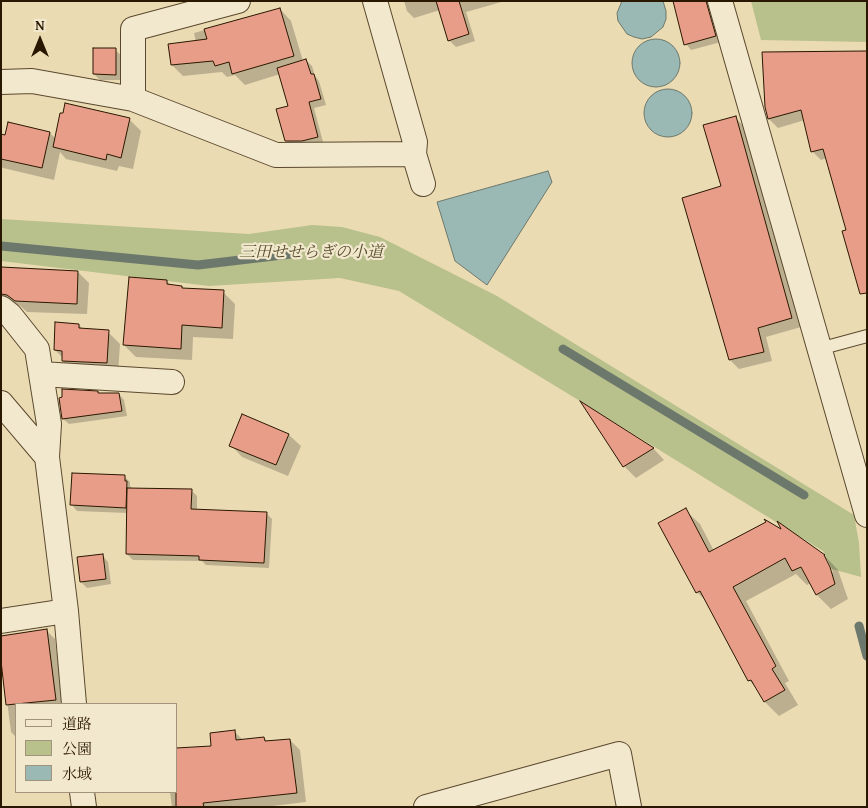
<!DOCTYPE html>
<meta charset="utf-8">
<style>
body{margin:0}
#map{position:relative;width:868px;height:808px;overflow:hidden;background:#ebdbb3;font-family:"Gentium Book Plus","Noto Serif JP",serif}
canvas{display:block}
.frame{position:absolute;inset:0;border:2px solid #2a1700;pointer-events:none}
.legend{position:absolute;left:15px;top:703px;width:162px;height:90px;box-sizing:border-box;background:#f2e8ce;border:1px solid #a2947c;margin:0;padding:6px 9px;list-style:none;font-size:15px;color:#2a1700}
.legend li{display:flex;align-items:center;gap:10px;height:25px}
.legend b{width:25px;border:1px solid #a2947c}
.north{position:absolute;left:15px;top:15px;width:50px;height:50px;-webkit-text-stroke:4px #f2e8ce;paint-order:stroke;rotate:0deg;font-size:14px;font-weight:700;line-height:20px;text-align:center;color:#2a1700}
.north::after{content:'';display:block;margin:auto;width:18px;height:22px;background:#2a1700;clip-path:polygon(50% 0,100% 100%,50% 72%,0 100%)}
</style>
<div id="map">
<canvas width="868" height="808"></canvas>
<div class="frame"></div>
<ul class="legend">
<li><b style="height:6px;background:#f2e8ce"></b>道路</li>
<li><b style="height:14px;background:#b8c08c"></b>公園</li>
<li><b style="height:14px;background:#9ab9b4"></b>水域</li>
</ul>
<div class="north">N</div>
</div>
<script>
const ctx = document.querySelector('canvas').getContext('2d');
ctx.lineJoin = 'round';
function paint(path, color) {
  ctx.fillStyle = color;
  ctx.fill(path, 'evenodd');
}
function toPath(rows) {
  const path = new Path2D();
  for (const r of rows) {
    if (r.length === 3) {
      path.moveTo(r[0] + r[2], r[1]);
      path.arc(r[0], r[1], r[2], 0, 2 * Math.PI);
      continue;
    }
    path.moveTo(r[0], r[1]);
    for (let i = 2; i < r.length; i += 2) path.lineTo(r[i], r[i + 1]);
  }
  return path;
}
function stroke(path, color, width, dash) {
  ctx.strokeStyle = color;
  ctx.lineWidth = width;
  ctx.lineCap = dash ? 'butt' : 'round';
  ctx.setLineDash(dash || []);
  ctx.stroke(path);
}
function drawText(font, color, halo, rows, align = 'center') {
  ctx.font = font + ' "Gentium Book Plus","Noto Serif JP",serif';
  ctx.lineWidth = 4.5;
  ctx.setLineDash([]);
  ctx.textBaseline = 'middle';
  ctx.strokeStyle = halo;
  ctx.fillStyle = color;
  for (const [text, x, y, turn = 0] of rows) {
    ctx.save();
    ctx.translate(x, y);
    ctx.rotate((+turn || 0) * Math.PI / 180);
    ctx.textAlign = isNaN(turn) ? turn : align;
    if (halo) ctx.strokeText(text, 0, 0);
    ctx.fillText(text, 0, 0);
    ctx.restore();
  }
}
paint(toPath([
 [751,1,867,1,867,42,761,40],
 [1,219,249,234,312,225,342,227,380,237,497,296,854,515,859,543,861,577,832,569,823,551,580,401,399,291,340,278,209,286,1,261]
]), '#b8c08c');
const water = toPath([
 [622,1,663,1,666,11,666,19,663,27,651,37,642,39,634,37,627,34,618,21,617,13,622,1],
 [656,63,24],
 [668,113,24],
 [548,171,552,182,487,285,455,261,437,202,548,171]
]);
paint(water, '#9ab9b4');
stroke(water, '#6d786c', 1);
paint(toPath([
 [58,1,83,1,83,2,60,2],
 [404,1,505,1,466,12,475,41,456,47,449,40,440,10,414,18,407,11],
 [674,1,710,1,721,42,691,50,686,44],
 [280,9,291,21,303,61,306,60,312,66,315,76,319,81,326,105,314,108,323,142,308,146,292,146,286,141,290,107,280,74,245,85,235,75,227,77,222,72,183,76,172,65,196,42,194,33],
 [115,50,121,55,121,80,100,80,94,74],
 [867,52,847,230,827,158,821,160,812,151,805,120,778,128,769,119,766,106],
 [735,118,745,127,801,327,766,337,772,361,739,369,730,360,722,187],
 [129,119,141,131,133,169,119,166,117,171,66,159,60,152,54,180,3,168,1,167,1,135,50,133,56,139],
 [78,272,89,283,87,314,27,312,19,305,11,305,1,294,1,282],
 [167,281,171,286,182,287,184,289,223,292,235,304,233,339,193,337,192,360,136,357,124,345],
 [79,325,84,330,108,332,120,344,118,374,75,373,63,361,63,358,55,350],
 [99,394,119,394,124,400,127,416,69,424,63,419],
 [584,405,653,448,664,460,636,478,624,466],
 [289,435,301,446,288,476,242,457,231,445],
 [125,477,130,482,130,486,132,488,191,490,197,496,197,511,266,513,272,519,269,568,206,565,202,561,133,560,127,554,128,513,77,511,72,505],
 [685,510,700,524,714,551,784,532,780,525,825,556,838,570,848,599,831,609,817,595,811,583,807,585,796,574,746,601,789,681,785,683,798,705,779,716,765,702,757,689,749,680,708,603,697,592],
 [824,559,827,559,833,572,831,573],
 [103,556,108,562,111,584,87,588,81,582],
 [46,630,55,639,63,704,16,704,16,737,11,732,4,677,1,674,1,637],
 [235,732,244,741,264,738,268,742,290,740,300,750,306,802,264,807,172,807,170,792,176,792,212,747]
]), '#0003');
stroke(toPath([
 [1,246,198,265,291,254],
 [563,349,804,495],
 [859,626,867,656]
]), '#6d786c', 9);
const building = toPath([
 [436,1,459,1,469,34,448,41,436,1],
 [673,1,706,1,716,36,684,45,673,1],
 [280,8,294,56,232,74,229,62,215,66,213,61,171,65,168,44,207,39,204,29,280,8],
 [93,48,116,48,116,75,93,74,93,48],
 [867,51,867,293,860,294,842,231,846,230,823,149,811,152,801,110,768,119,765,107,762,52,867,51],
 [306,59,311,74,314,74,321,99,309,102,318,137,302,141,285,141,276,109,288,106,277,68,306,59],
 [65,103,130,118,121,158,107,154,106,160,53,147,60,113,63,113,65,103],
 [736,116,792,318,758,328,764,352,729,360,682,198,721,186,703,125,736,116],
 [8,122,50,132,42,168,1,159,1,134,5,135,8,122],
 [1,267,78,271,77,304,15,301,7,295,1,294,1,267],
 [129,277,167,280,167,284,182,286,182,288,224,290,222,328,182,325,181,349,123,345,129,277],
 [55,322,79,324,79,328,109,330,107,363,62,361,62,351,54,350,55,322],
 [62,389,98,391,98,393,119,393,122,411,62,419,59,398,62,397,62,389],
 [580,401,654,448,623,467,580,401],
 [242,414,289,434,276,465,229,446,242,414],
 [72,473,125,475,125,481,127,481,126,508,70,505,72,473],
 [127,488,192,489,191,509,267,512,264,563,199,560,199,556,126,554,127,488],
 [686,508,709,552,766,522,764,519,781,529,777,521,825,555,824,555,830,567,835,584,816,595,801,567,792,571,785,558,733,587,776,666,772,669,785,690,764,702,751,680,748,681,700,591,696,593,658,523,686,508],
 [103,554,106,579,80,582,77,557,103,554],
 [47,629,56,700,6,705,1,661,1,636,47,629],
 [235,730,236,740,264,737,265,741,290,739,297,793,203,803,204,807,176,807,176,748,211,746,210,733,235,730]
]);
paint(building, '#e79d88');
stroke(building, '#2a1700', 1);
const service = toPath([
 [819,349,867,336]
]);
const minor = toPath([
 [375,1,415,142,414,154,423,184],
 [720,1,867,515],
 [1,82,32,81,133,99,276,155,414,154],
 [133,99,133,29,238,1],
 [1,308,10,315,37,349,49,424,47,457],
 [41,374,172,382],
 [1,403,47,457,66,611,74,704],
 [1,621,66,611],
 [82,792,84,807],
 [426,807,619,754,629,807]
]);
stroke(service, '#5a482d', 14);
stroke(minor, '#5a482d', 26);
stroke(service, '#f2e8ce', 12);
stroke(minor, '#f2e8ce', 24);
drawText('italic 16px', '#554a2a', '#f2e8ce', [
 ["三田せせらぎの小道",311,253]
]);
</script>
